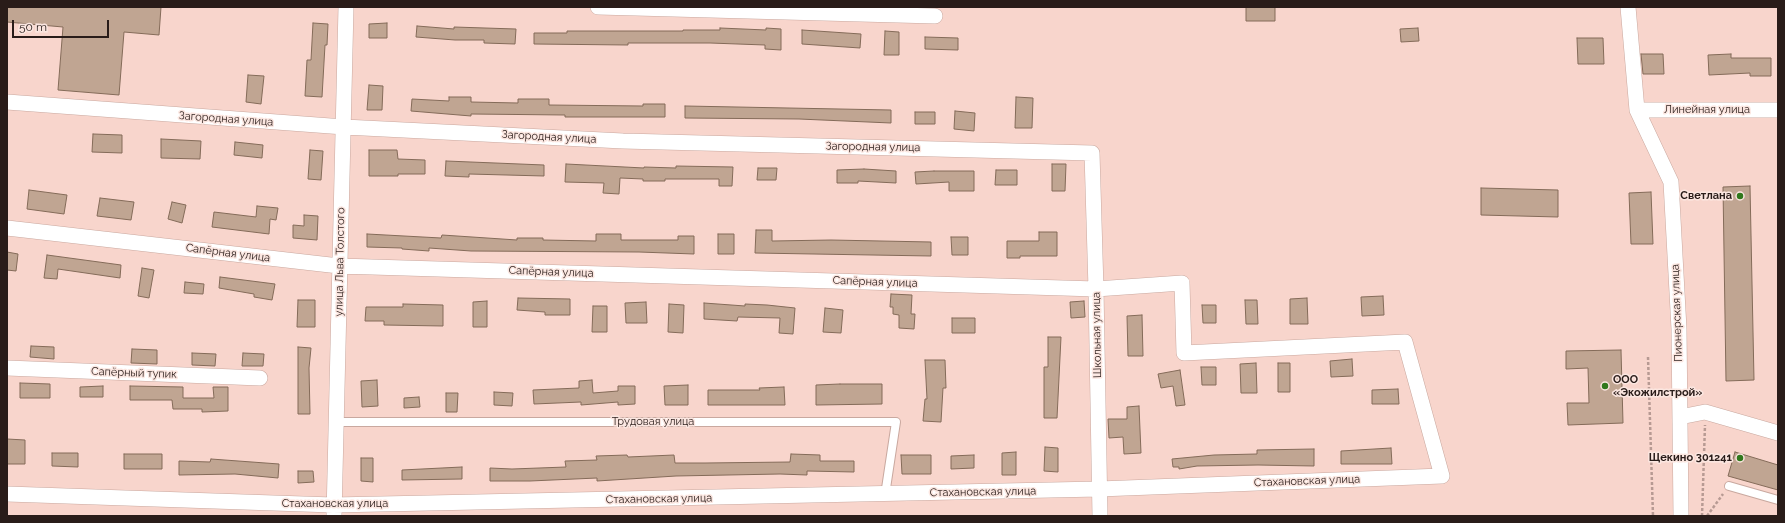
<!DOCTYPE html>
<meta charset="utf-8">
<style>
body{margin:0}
#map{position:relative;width:1785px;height:523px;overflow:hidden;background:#f8d5cc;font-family:Raleway,sans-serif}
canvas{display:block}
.frame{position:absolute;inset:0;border:8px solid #291c19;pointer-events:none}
.scale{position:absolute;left:12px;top:20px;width:97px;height:18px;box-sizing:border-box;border:2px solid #291c19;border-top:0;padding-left:5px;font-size:12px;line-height:14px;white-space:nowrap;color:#291c19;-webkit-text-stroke:3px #fbe6e0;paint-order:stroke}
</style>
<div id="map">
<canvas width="1785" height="523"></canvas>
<div class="frame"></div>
<div class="scale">50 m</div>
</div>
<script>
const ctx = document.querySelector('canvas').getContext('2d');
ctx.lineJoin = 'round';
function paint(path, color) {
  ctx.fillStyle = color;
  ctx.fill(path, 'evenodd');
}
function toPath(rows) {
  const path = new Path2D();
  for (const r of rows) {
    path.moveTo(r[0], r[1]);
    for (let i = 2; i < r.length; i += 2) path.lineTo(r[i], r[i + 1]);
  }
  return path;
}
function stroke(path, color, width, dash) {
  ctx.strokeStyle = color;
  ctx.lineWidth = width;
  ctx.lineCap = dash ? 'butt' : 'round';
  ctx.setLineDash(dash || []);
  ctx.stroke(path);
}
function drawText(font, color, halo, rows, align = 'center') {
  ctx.font = font + ' Raleway,sans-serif';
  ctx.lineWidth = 3;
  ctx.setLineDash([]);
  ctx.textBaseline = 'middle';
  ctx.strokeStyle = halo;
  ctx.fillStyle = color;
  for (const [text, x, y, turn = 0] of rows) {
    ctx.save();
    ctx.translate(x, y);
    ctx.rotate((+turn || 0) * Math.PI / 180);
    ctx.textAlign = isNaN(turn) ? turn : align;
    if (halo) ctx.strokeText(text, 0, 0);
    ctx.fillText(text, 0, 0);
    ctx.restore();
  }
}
const building = toPath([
 [7,7,161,7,159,35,124,32,119,95,58,90,63,27,7,22,7,7],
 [1246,7,1275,7,1275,21,1246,21,1246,7],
 [313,23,328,24,327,45,325,45,322,97,305,96,307,60,311,60,313,23],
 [387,23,387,38,369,38,369,24,387,23],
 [417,26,454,29,454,27,516,29,515,44,484,43,484,40,455,40,416,37,417,26],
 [720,28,766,30,766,28,781,29,781,50,765,49,765,45,710,43,628,43,628,45,534,44,534,33,567,33,567,31,683,31,683,30,720,30,720,28],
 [1418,28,1419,41,1401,42,1400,29,1418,28],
 [802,30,861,34,860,48,802,44,802,30],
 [885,31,899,32,899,55,884,55,885,31],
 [925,37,958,38,958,50,925,49,925,37],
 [1577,38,1603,38,1604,64,1578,64,1577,38],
 [1641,54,1663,54,1664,74,1643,74,1641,54],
 [1731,54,1731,58,1771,58,1771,76,1750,76,1750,73,1709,75,1708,55,1731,54],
 [248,75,264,76,261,104,246,102,248,75],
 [369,85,383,86,382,110,367,110,369,85],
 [449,97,471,97,471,102,518,103,518,99,549,99,549,105,643,106,643,104,665,104,665,117,565,117,565,115,471,114,471,116,411,111,412,99,449,101,449,97],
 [1016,97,1033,98,1032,128,1015,128,1016,97],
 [685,106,891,110,891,123,799,119,685,118,685,106],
 [955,111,975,113,974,131,954,129,955,111],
 [915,112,935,112,935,124,915,124,915,112],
 [93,134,122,135,122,153,92,152,93,134],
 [161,139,201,141,200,159,161,158,161,139],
 [235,142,263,145,262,158,234,155,235,142],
 [310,150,323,151,321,180,308,179,310,150],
 [369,150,397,150,398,159,425,160,425,174,398,174,398,176,369,176,369,150],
 [446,161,544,165,544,176,469,174,469,177,445,176,446,161],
 [566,164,644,168,644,167,676,168,676,166,733,167,732,186,719,186,719,179,665,179,665,181,643,181,643,179,620,178,619,194,603,193,604,183,565,182,566,164],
 [1052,164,1066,164,1065,191,1052,191,1052,164],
 [758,168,777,168,776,180,757,180,758,168],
 [864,169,896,171,896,183,858,181,858,183,837,183,837,170,864,169],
 [996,170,1017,170,1017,185,995,185,996,170],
 [934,171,974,171,974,191,949,191,949,182,916,184,915,172,934,171],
 [1750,186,1754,380,1726,381,1723,187,1750,186],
 [1481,188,1558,190,1558,217,1481,215,1481,188],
 [29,190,67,195,64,214,27,209,29,190],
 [1651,192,1653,244,1631,244,1629,193,1651,192],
 [100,198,134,202,131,220,97,216,100,198],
 [172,202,186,205,182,223,168,219,172,202],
 [257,206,278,208,276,220,270,219,269,234,212,227,214,212,256,217,257,206],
 [304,215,318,216,317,240,293,238,293,225,304,226,304,215],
 [756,230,772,230,772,241,831,240,931,242,931,256,755,253,756,230],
 [1039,232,1057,232,1057,256,1020,256,1020,258,1007,258,1007,241,1039,241,1039,232],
 [367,234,441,238,442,235,517,240,517,238,543,238,543,240,596,241,596,234,621,234,621,240,678,240,678,236,694,236,694,254,639,252,471,251,429,248,429,251,402,249,402,248,367,247,367,234],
 [718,234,734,234,734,254,718,254,718,234],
 [951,237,968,237,968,255,952,255,951,237],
 [7,252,18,254,16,271,7,270,7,252],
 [47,255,121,265,120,278,58,269,57,279,44,278,47,255],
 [142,268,154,270,149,298,138,296,142,268],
 [220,277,275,284,272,300,254,297,254,294,219,288,220,277],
 [185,282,204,284,203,294,184,293,185,282],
 [891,294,912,295,911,314,915,314,914,329,899,328,899,315,893,314,893,307,890,307,891,294],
 [1383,296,1384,315,1362,316,1361,297,1383,296],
 [518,298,570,299,570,315,545,315,545,312,517,310,518,298],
 [1307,298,1308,324,1290,324,1290,299,1307,298],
 [298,300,315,300,315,327,297,327,298,300],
 [1245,300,1257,300,1258,324,1246,324,1245,300],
 [487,301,487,327,473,327,473,302,487,301],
 [1084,301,1085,317,1071,318,1070,302,1084,301],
 [646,302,647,323,626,323,625,303,646,302],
 [704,303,745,306,745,304,767,305,795,308,793,334,779,333,780,318,738,317,737,321,704,319,704,303],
 [403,304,443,305,443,326,384,325,384,321,365,321,366,307,403,307,403,304],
 [669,304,684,305,683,333,668,332,669,304],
 [1202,305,1216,305,1216,323,1203,323,1202,305],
 [593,306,607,306,607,332,592,332,593,306],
 [825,308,843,310,841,333,823,332,825,308],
 [1142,315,1143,356,1128,356,1127,316,1142,315],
 [952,318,975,318,975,333,952,333,952,318],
 [1048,337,1061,337,1057,418,1044,418,1044,367,1048,367,1048,337],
 [31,346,54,347,54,359,30,357,31,346],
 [298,347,311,348,309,368,310,414,298,414,298,347],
 [132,349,157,350,157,364,131,363,132,349],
 [1621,350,1623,423,1568,425,1567,403,1589,403,1588,368,1566,369,1566,351,1621,350],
 [192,353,216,354,215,366,192,365,192,353],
 [243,353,264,354,263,366,242,366,243,353],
 [1352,359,1353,376,1331,377,1330,361,1352,359],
 [925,360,945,360,946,388,943,388,941,422,923,421,925,399,927,399,925,360],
 [1256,363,1257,393,1241,393,1240,364,1256,363],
 [1278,363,1290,363,1290,392,1278,392,1278,363],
 [1201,367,1216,367,1216,385,1202,385,1201,367],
 [1180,370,1185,405,1176,406,1173,386,1161,388,1158,374,1180,370],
 [377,380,378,406,362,407,361,381,377,380],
 [592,380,593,393,618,391,618,386,635,386,635,404,618,405,618,402,581,405,581,402,534,404,533,390,579,388,579,381,592,380],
 [20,383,50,384,50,398,20,398,20,383],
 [840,384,882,384,882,404,816,405,816,385,840,384],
 [688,385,688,405,665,405,664,386,688,385],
 [103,386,103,397,80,397,80,387,103,386],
 [130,386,183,387,183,398,214,398,213,387,228,387,228,411,202,412,202,409,173,409,172,400,130,400,130,386],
 [784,387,785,405,708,405,708,390,760,390,759,388,784,387],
 [1398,389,1399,404,1372,404,1372,390,1398,389],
 [494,392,513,393,512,406,494,405,494,392],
 [446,393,458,393,457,412,446,412,446,393],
 [419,397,420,407,404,408,404,398,419,397],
 [1139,406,1141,453,1124,454,1123,437,1109,438,1108,419,1127,419,1127,407,1139,406],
 [7,439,25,440,25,464,7,464,7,439],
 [1045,447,1058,448,1058,472,1044,471,1045,447],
 [1391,448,1392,464,1341,464,1341,451,1391,448],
 [1314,449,1314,466,1258,465,1197,466,1179,469,1179,467,1173,467,1172,459,1214,455,1257,454,1257,450,1314,449],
 [1016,452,1016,475,1002,475,1002,453,1016,452],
 [1735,452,1778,465,1778,490,1728,476,1735,452],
 [52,453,78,453,78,467,52,466,52,453],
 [124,454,162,454,162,469,124,469,124,454],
 [791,454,820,455,820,461,854,461,854,472,807,471,807,475,780,474,676,476,597,481,597,478,530,481,490,481,490,468,512,469,566,467,565,461,597,460,596,456,627,455,628,457,674,455,675,463,705,463,790,462,791,454],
 [901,455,931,455,931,474,902,474,901,455],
 [974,455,974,468,951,469,951,456,974,455],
 [361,458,373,458,373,482,361,481,361,458],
 [211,459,279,464,278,478,235,474,179,475,179,461,210,462,211,459],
 [462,467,462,479,402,480,402,470,462,467],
 [298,471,313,471,314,482,298,483,298,471]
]);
paint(building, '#c0a592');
stroke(building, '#846b59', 1);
const service = toPath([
 [336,422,896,422,885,495],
 [1729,486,1778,500]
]);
const minor = toPath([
 [598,7,935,16],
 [1628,7,1637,110,1671,182,1679,329,1681,516],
 [7,102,344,127,623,141,1092,153,1096,289,1100,516],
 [1637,110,1778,110],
 [7,228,339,266,1096,289,1182,283,1184,353,1405,342,1442,476,1099,489,333,505,7,494],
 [7,368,260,378],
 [1680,417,1705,412,1778,433],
 [334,516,346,7]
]);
stroke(service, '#c9a89f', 10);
stroke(minor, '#c9a89f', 16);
stroke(toPath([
 [1648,357,1653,516],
 [1702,516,1705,425],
 [1707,516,1723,494]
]), '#b79a93', 2.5, [3, 2]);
stroke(service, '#fff', 8);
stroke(minor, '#fff', 15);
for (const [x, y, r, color] of [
 [1740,196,4,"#30781c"],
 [1605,386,4,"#30781c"],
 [1740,458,4,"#30781c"]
]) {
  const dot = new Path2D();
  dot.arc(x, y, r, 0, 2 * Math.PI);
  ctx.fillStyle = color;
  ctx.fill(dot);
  stroke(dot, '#fbe6e0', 1.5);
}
drawText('11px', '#291c19', '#fbe6e0', [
 ["Линейная улица",1707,110],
 ["Загородная улица",226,119,4],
 ["Загородная улица",549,137,3],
 ["Загородная улица",873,147,1],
 ["Сапёрная улица",228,253,7],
 ["улица Льва Толстого",340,262,-89],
 ["Сапёрная улица",551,272,2],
 ["Сапёрная улица",875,282,2],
 ["Пионерская улица",1677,313,-92],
 ["Школьная улица",1097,335,-91],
 ["Сапёрный тупик",134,373,2],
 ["Трудовая улица",653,422],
 ["Стахановская улица",1307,481,-2],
 ["Стахановская улица",983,492,-1],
 ["Стахановская улица",659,499,-1],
 ["Стахановская улица",335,504]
]);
drawText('bold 11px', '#291c19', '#fbe6e0', [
 ["Светлана",1732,196],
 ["ООО",1613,380,"left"],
 ["«Экожилстрой»",1613,393,"left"],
 ["Щекино 301241",1732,458]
], 'right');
</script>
